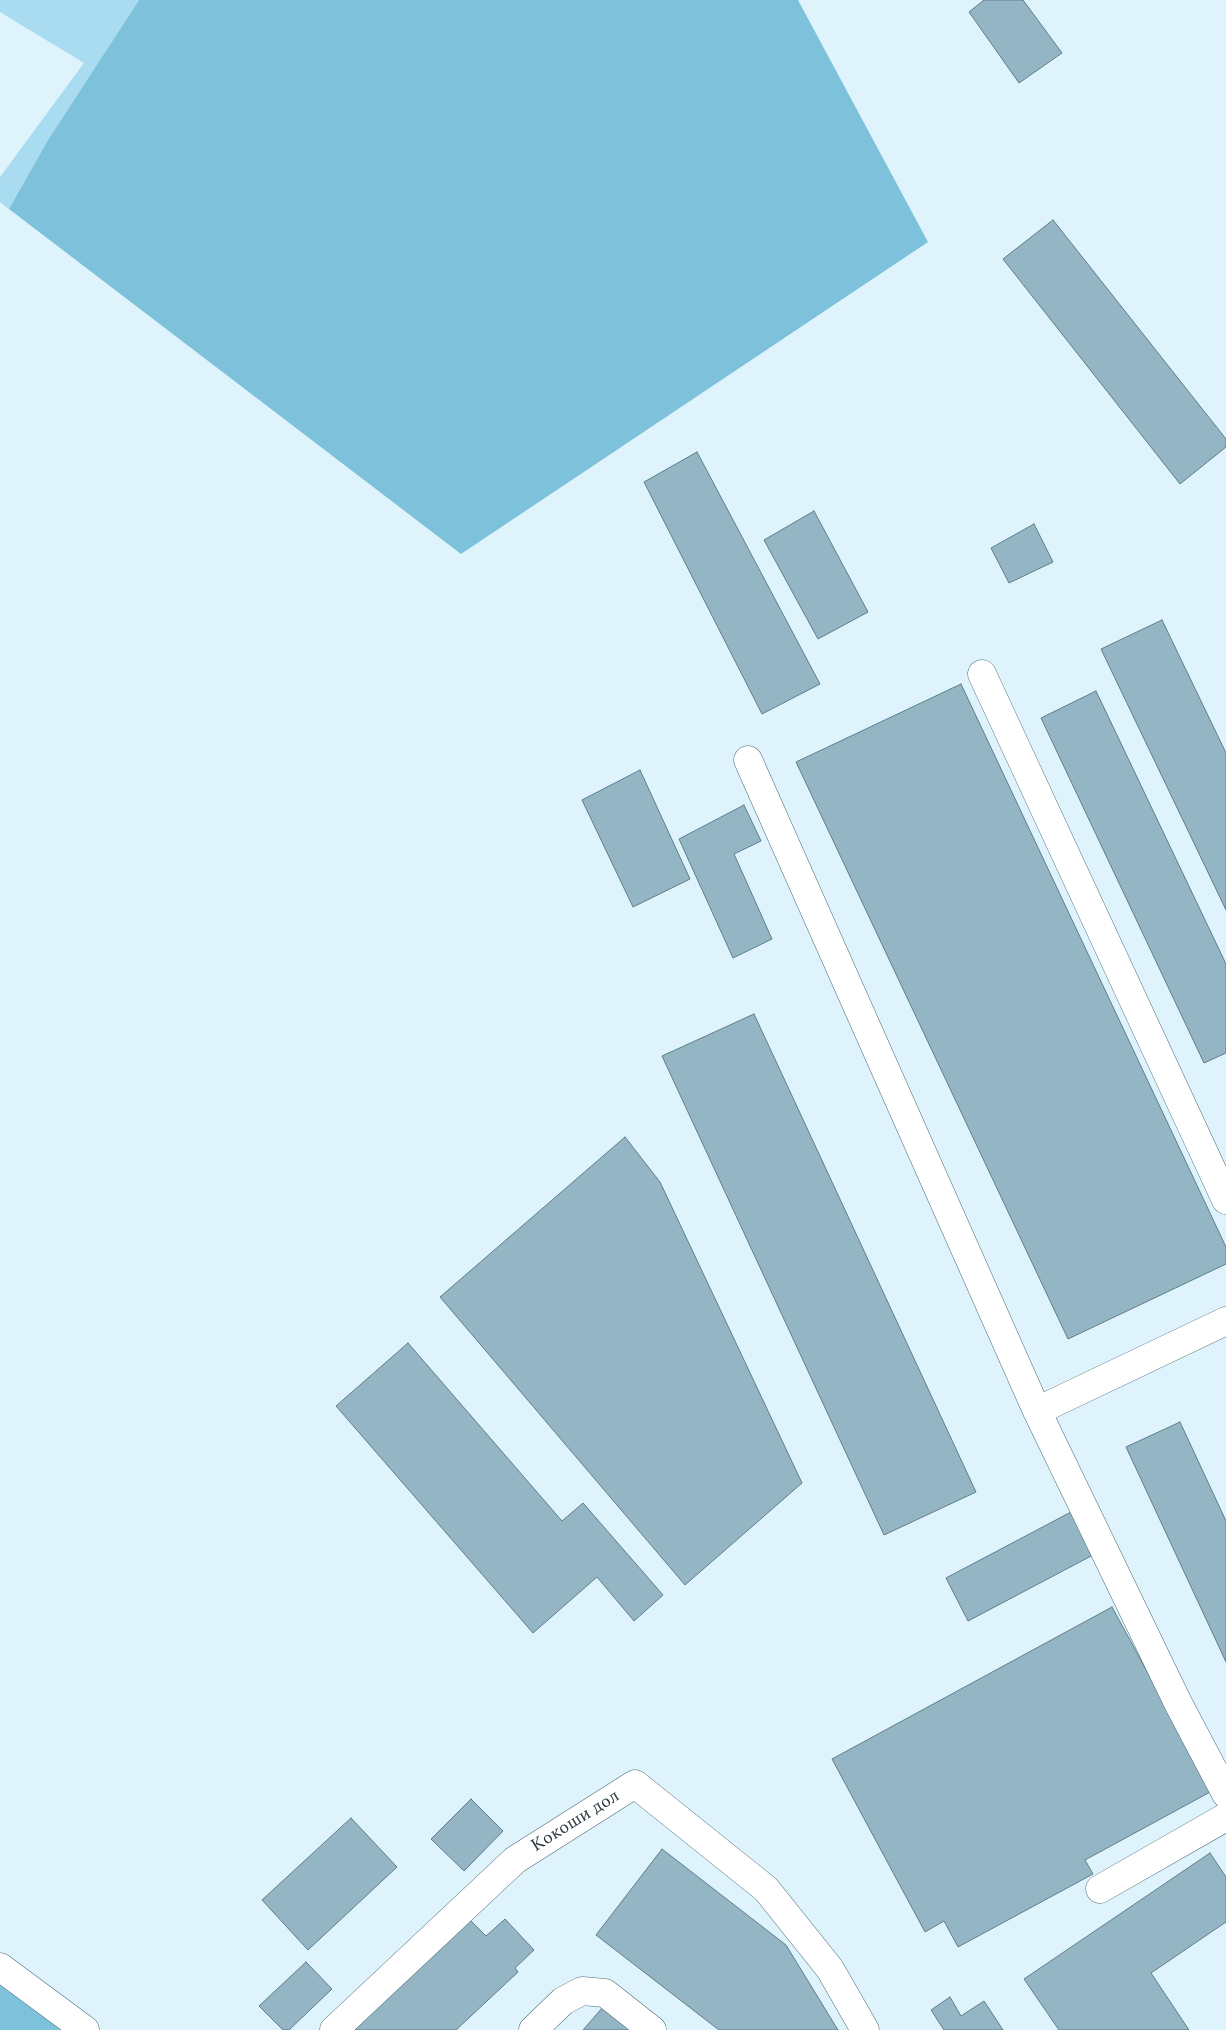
<!DOCTYPE html>
<meta charset="utf-8">
<style>
body{margin:0}
canvas{display:block;background:#def3fc}
</style>
<canvas width="1226" height="2030"></canvas>
<script>
const ctx = document.querySelector('canvas').getContext('2d');
ctx.lineJoin = 'round';
function paint(path, color) {
  ctx.fillStyle = color;
  ctx.fill(path, 'evenodd');
}
function toPath(rows) {
  const path = new Path2D();
  for (const r of rows) {
    path.moveTo(r[0], r[1]);
    for (let i = 2; i < r.length; i += 2) path.lineTo(r[i], r[i + 1]);
  }
  return path;
}
function stroke(path, color, width, dash) {
  ctx.strokeStyle = color;
  ctx.lineWidth = width;
  ctx.lineCap = dash ? 'butt' : 'round';
  ctx.setLineDash(dash || []);
  ctx.stroke(path);
}
function drawText(font, color, halo, rows, align = 'center') {
  ctx.font = font + ' Spectral,serif';
  ctx.lineWidth = 4;
  ctx.setLineDash([]);
  ctx.textBaseline = 'middle';
  ctx.strokeStyle = halo;
  ctx.fillStyle = color;
  for (const [text, x, y, turn = 0] of rows) {
    ctx.save();
    ctx.translate(x, y);
    ctx.rotate((+turn || 0) * Math.PI / 180);
    ctx.textAlign = isNaN(turn) ? turn : align;
    if (halo) ctx.strokeText(text, 0, 0);
    ctx.fillText(text, 0, 0);
    ctx.restore();
  }
}
paint(toPath([
 [0,0,139,0,48,140,9,209,0,202,0,177,84,63,0,12]
]), '#a9dcf0');
paint(toPath([
 [139,0,798,0,928,242,461,554,9,209,48,140],
 [0,1972,75,2030,0,2030]
]), '#7ec1da');
const building = toPath([
 [984,0,1023,0,1062,53,1019,83,969,12,984,0],
 [1053,220,1226,439,1226,447,1180,484,1003,259,1053,220],
 [697,452,820,684,762,714,644,482,697,452],
 [814,511,868,612,818,639,764,540,814,511],
 [1034,524,1053,562,1009,583,991,548,1034,524],
 [1162,620,1226,753,1226,910,1101,649,1162,620],
 [961,684,1226,1247,1226,1264,1068,1339,796,762,961,684],
 [1096,691,1226,964,1226,1053,1204,1063,1041,718,1096,691],
 [640,770,690,879,633,907,582,800,640,770],
 [744,805,761,841,734,854,772,939,733,958,679,839,744,805],
 [754,1014,976,1492,884,1535,662,1056,754,1014],
 [625,1137,660,1182,802,1483,685,1585,440,1297,625,1137],
 [408,1343,562,1521,583,1503,663,1595,634,1621,597,1577,533,1633,336,1406,408,1343],
 [1180,1422,1226,1521,1226,1662,1126,1447,1180,1422],
 [1071,1512,1093,1555,968,1621,946,1578,1071,1512],
 [1112,1607,1212,1791,1085,1860,1093,1874,958,1947,944,1921,925,1932,832,1759,1112,1607],
 [471,1799,503,1831,464,1871,431,1839,471,1799],
 [351,1818,397,1867,308,1950,262,1900,351,1818],
 [662,1849,786,1945,838,2030,719,2030,596,1935,662,1849],
 [1210,1853,1226,1877,1226,1922,1151,1973,1189,2030,1059,2030,1024,1979,1210,1853],
 [466,1916,486,1936,505,1919,534,1950,515,1968,518,1972,456,2030,345,2030,466,1916],
 [306,1962,332,1989,289,2030,283,2030,259,2006,306,1962],
 [950,1997,961,2016,984,2001,1003,2030,944,2030,931,2010,950,1997],
 [603,2007,633,2030,583,2030,603,2007]
]);
paint(building, '#94b6c4');
stroke(building, '#5e7e8b', 1);
const minor = toPath([
 [982,674,1226,1200],
 [748,760,1037,1411,1178,1703,1226,1794],
 [1037,1411,1226,1321],
 [1100,1889,1226,1817],
 [0,1967,85,2030],
 [334,2030,515,1860,635,1784,766,1889,830,1969,865,2030],
 [533,2030,563,2001,582,1991,605,1993,652,2030]
]);
stroke(minor, '#4b6b77', 29);
stroke(minor, '#fff', 28);
drawText('18px', '#2d3b40', '#fff', [
 ["Кокоши дол",576,1822,-32]
]);
</script>
